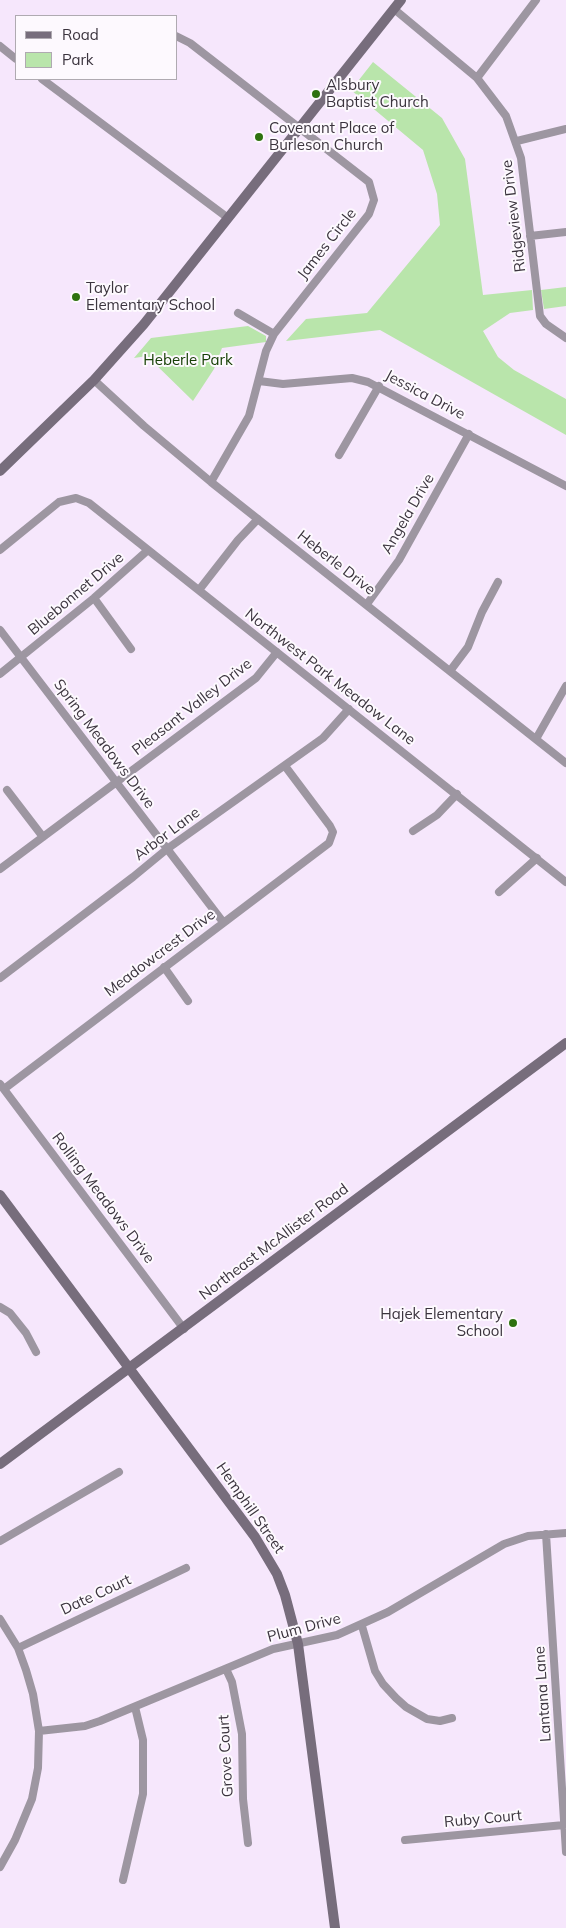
<!DOCTYPE html>
<style>
body{margin:0}
#map{position:relative;width:566px;height:1928px;overflow:hidden;background:#f6e7fc;font-family:Mulish,sans-serif}
canvas{display:block}
.legend{position:absolute;left:15px;top:15px;width:162px;height:65px;box-sizing:border-box;background:#fdf9fe;border:1px solid #afaab1;margin:0;padding:6px 9px;list-style:none;font-size:15px;color:#3b343e}
.legend li{display:flex;align-items:center;gap:10px;height:25px}
.legend b{width:25px;border:1px solid #afaab1}
</style>
<div id="map">
<canvas width="566" height="1928"></canvas>
<ul class="legend">
<li><b style="height:6px;background:#776d7c"></b>Road</li>
<li><b style="height:14px;background:#b9e5ab"></b>Park</li>
</ul>
</div>
<script>
const ctx = document.querySelector('canvas').getContext('2d');
ctx.lineJoin = 'round';
function paint(path, color) {
  ctx.fillStyle = color;
  ctx.fill(path, 'evenodd');
}
function toPath(rows) {
  const path = new Path2D();
  for (const r of rows) {
    path.moveTo(r[0], r[1]);
    for (let i = 2; i < r.length; i += 2) path.lineTo(r[i], r[i + 1]);
  }
  return path;
}
function stroke(path, color, width, dash) {
  ctx.strokeStyle = color;
  ctx.lineWidth = width;
  ctx.lineCap = dash ? 'butt' : 'round';
  ctx.setLineDash(dash || []);
  ctx.stroke(path);
}
function drawText(font, color, halo, rows, align = 'center') {
  ctx.font = font + ' Mulish,sans-serif';
  ctx.lineWidth = 4;
  ctx.setLineDash([]);
  ctx.textBaseline = 'middle';
  ctx.strokeStyle = halo;
  ctx.fillStyle = color;
  for (const [text, x, y, turn = 0] of rows) {
    ctx.save();
    ctx.translate(x, y);
    ctx.rotate((+turn || 0) * Math.PI / 180);
    ctx.textAlign = isNaN(turn) ? turn : align;
    if (halo) ctx.strokeText(text, 0, 0);
    ctx.fillText(text, 0, 0);
    ctx.restore();
  }
}
paint(toPath([
 [373,62,442,118,465,159,483,295,532,290,533,310,510,313,483,331,498,357,514,370,566,399,566,435,380,330,286,341,306,319,367,313,440,225,437,194,423,150,351,90],
 [566,287,566,306,544,309,541,290],
 [248,326,266,336,266,342,222,348,214,369,193,401,147,356,134,358,151,338]
]), '#b9e5ab');
stroke(toPath([
 [394,9,477,78,506,116,521,158,540,316,546,324,566,338],
 [176,36,190,43,369,182,374,200,369,214,274,334,266,351,249,416,211,482],
 [0,46,16,59],
 [477,78,536,0],
 [42,79,228,218],
 [517,141,566,129],
 [530,236,566,232],
 [238,313,274,334],
 [94,380,144,426,211,482,566,763],
 [259,381,283,384,352,378,368,382,566,486],
 [339,455,379,386],
 [0,550,59,502,76,498,89,503,566,882],
 [199,590,238,540,258,519],
 [94,598,131,649],
 [367,604,399,560,469,434],
 [0,630,223,922],
 [450,671,468,647,482,612,498,582],
 [0,674,94,598,148,550],
 [536,739,566,686],
 [7,790,43,837],
 [413,831,437,815,457,794],
 [0,869,256,678,277,652],
 [499,892,537,858],
 [164,967,188,1001],
 [0,978,133,877,167,849,323,738,349,709],
 [0,1084,184,1329],
 [4,1089,329,843,333,832,330,826,285,766],
 [0,1307,10,1313,26,1333,36,1352],
 [546,1534,566,1852],
 [0,1541,119,1472],
 [0,1619,18,1648,26,1670,33,1694,39,1731,38,1768,32,1799,15,1840,0,1867],
 [362,1626,375,1671,383,1684,396,1698,406,1707,427,1719,440,1721,452,1718],
 [18,1648,186,1568],
 [226,1669,232,1682,242,1734,243,1799,248,1843],
 [39,1731,85,1726,100,1721,273,1649,337,1635,388,1612,504,1544,528,1536,566,1533],
 [405,1840,564,1825],
 [123,1880,143,1794,143,1740,135,1707]
]), '#9d96a1', 8);
stroke(toPath([
 [0,471,94,380,144,324,401,0],
 [0,1195,255,1537,277,1574,285,1595,298,1644,335,1928],
 [0,1464,566,1043]
]), '#776d7c', 10);
for (const [x, y, r, color] of [
 [316,94,5,"#2e720f"],
 [259,137,5,"#2e720f"],
 [76,297,5,"#2e720f"],
 [513,1323,5,"#2e720f"]
]) {
  const dot = new Path2D();
  dot.arc(x, y, r, 0, 2 * Math.PI);
  ctx.fillStyle = color;
  ctx.fill(dot);
  stroke(dot, '#fdf9fe', 2);
}
drawText('15px', '#3b343e', '#fdf9fe', [
 ["Alsbury",326,85],
 ["Baptist Church",326,102],
 ["Covenant Place of",269,128],
 ["Burleson Church",269,145],
 ["Taylor",86,288],
 ["Elementary School",86,305],
 ["Hajek Elementary",503,1314,"right"],
 ["School",503,1331,"right"]
], 'left');
drawText('15px', '#3b343e', '#fdf9fe', [
 ["Ridgeview Drive",514,216,-97],
 ["James Circle",327,244,-52],
 ["Jessica Drive",425,395,28],
 ["Angela Drive",408,514,-60],
 ["Heberle Drive",336,563,38],
 ["Bluebonnet Drive",76,594,-40],
 ["Northwest Park Meadow Lane",330,677,38],
 ["Pleasant Valley Drive",192,707,-38],
 ["Spring Meadows Drive",104,744,53],
 ["Arbor Lane",167,834,-37],
 ["Meadowcrest Drive",160,953,-37],
 ["Rolling Meadows Drive",103,1198,53],
 ["Northeast McAllister Road",274,1242,-37],
 ["Hemphill Street",250,1508,55],
 ["Date Court",96,1595,-25],
 ["Plum Drive",304,1628,-15],
 ["Lantana Lane",543,1694,-94],
 ["Grove Court",226,1756,-93],
 ["Ruby Court",483,1819,-5]
]);
drawText('15px', '#174006', '#fdf9fe', [
 ["Heberle Park",188,360]
]);
</script>
